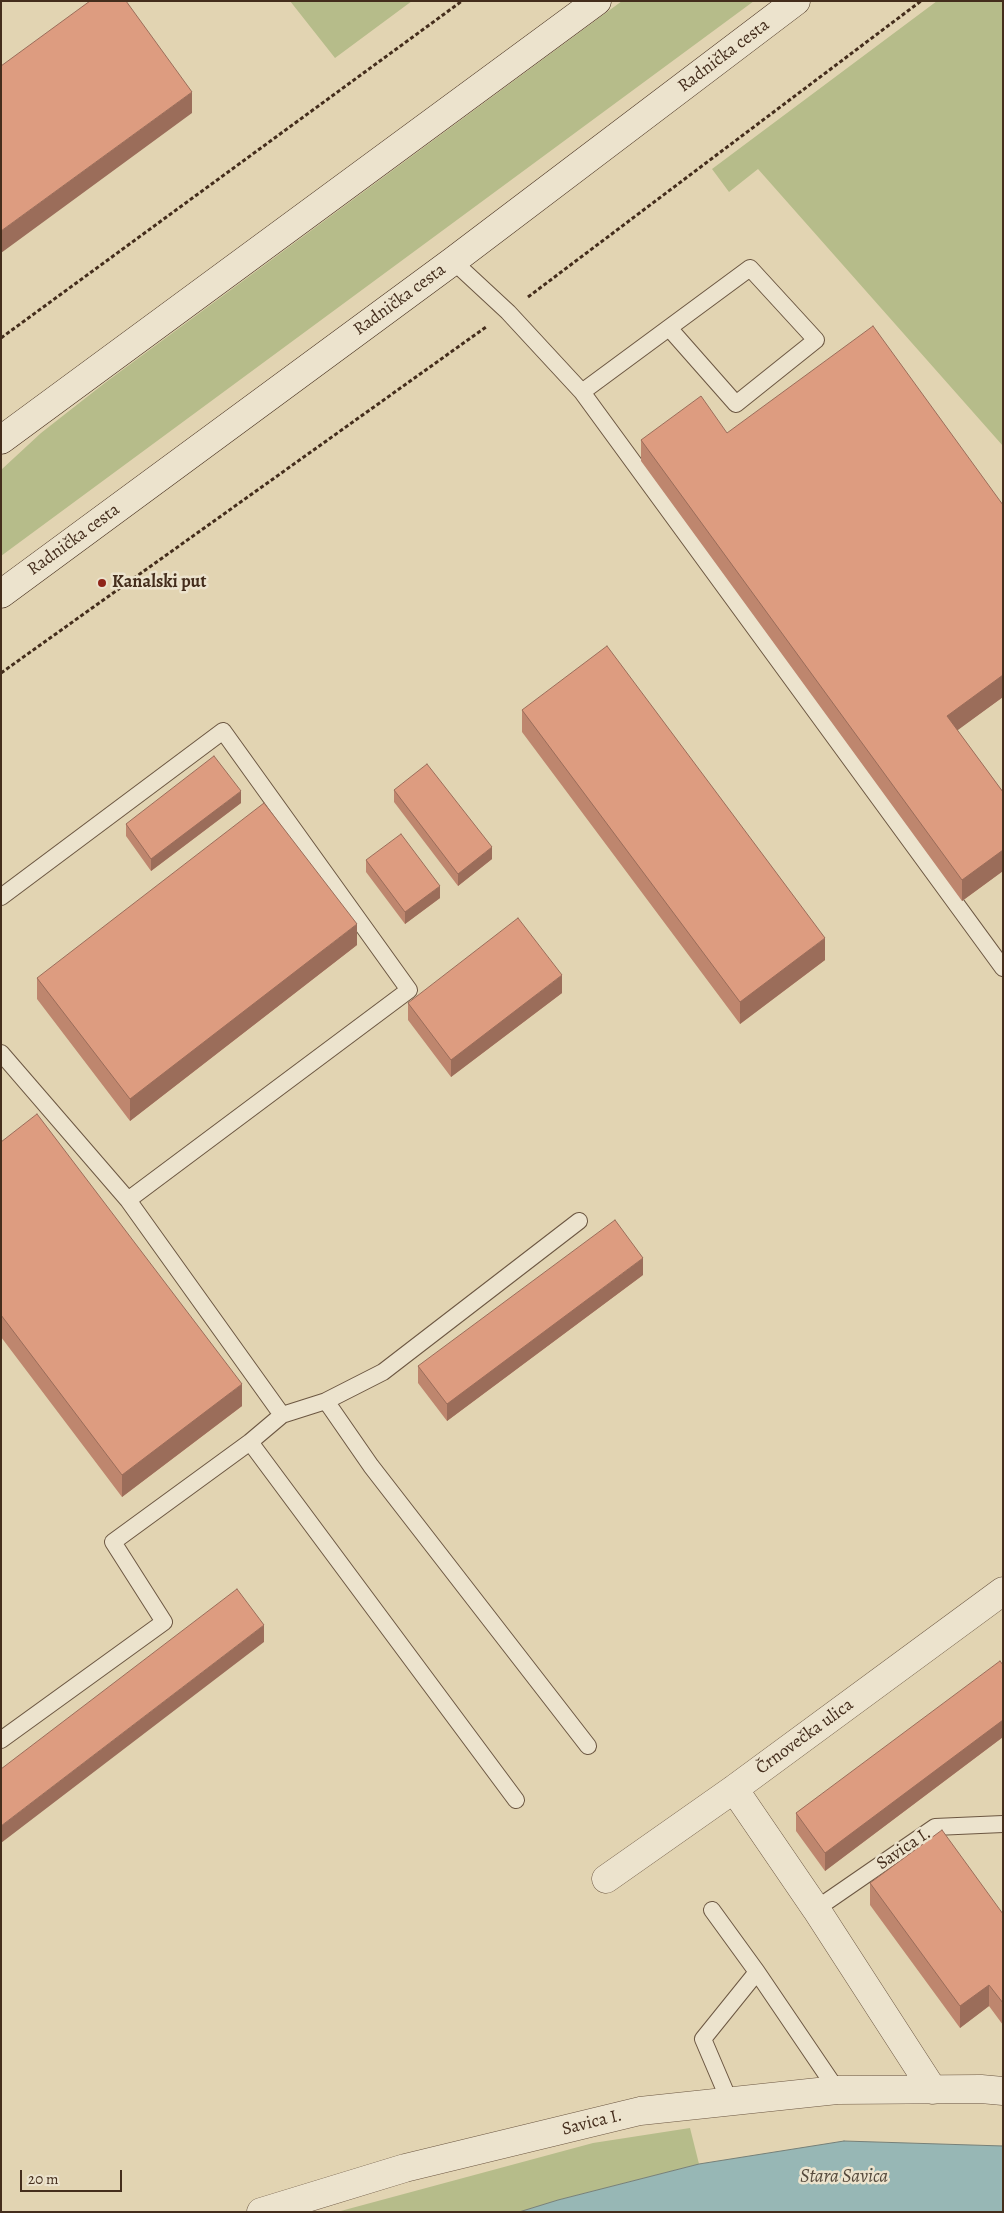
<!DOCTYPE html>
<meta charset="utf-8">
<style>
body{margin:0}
#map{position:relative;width:1004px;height:2213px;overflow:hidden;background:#e2d4b2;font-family:Alegreya,serif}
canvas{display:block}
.frame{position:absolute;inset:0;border:2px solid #442d1c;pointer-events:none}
.scale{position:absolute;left:20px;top:2170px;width:102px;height:22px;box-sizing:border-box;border:2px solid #442d1c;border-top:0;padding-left:6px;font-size:15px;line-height:18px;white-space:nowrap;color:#442d1c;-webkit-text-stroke:4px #ece3cd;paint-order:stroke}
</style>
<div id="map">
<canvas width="1004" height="2213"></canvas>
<div class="frame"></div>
<div class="scale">20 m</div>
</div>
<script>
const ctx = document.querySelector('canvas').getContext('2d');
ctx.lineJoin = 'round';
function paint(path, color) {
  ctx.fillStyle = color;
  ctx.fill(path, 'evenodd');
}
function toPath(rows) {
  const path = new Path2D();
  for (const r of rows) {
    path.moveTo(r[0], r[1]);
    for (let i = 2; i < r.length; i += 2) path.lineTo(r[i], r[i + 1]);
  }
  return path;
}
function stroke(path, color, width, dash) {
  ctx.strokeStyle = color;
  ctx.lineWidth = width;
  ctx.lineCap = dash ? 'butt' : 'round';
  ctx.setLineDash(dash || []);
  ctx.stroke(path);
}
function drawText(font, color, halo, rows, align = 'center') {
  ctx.font = font + ' Alegreya,serif';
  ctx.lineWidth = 5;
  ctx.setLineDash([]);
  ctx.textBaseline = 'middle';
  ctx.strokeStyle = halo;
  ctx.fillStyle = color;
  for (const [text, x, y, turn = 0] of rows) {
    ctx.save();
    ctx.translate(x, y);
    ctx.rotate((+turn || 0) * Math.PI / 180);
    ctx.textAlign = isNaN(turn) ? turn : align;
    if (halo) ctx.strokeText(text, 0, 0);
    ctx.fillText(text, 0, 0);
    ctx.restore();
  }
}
paint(toPath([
 [290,1,412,1,335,58],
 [622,1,754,1,1,556,1,470,41,433,106,382],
 [937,1,1003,1,1003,446,758,169,729,192,712,169],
 [690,2128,699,2164,558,2200,519,2212,337,2212,593,2143]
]), '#b6bc8a');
const water = toPath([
 [844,2141,1003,2146,1003,2212,519,2212,558,2200,699,2164,844,2141]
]);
paint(water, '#97b7b5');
stroke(water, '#768078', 1);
const lane = toPath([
 [453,261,508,312,582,392,1003,968],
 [582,392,750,268,816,340,736,404,669,328],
 [1,897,223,731,409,990,128,1200],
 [1,1053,128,1200,282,1415],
 [326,1401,371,1466,588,1746],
 [250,1442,516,1800],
 [1,1740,164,1622,113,1542,250,1442,282,1415,326,1401,383,1372,579,1221],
 [816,1909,935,1827,1003,1824],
 [712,1910,757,1972,837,2090],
 [729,2100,703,2039,757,1972]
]);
const street = toPath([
 [734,1789,816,1909,933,2090],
 [606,1879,734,1789,1003,1591],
 [261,2212,405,2168,640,2111,837,2090,981,2089,1003,2091]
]);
const secondary = toPath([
 [1,440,597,1],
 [1,594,453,261,796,1]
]);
stroke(lane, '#6c5742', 18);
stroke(street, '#6c5742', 29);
stroke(secondary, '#442d1c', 29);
stroke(toPath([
 [528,297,921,1],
 [1,338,462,1],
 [1,673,486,327]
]), '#442d1c', 3, [4, 2.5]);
stroke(lane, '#ece3cd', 16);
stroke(street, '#ece3cd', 28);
stroke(secondary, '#ece3cd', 28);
paint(toPath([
 [727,433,1003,505,1003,697,957,730,1003,792,1003,871,962,901,641,461,641,440],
 [522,710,825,960,740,1024,522,732],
 [394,790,492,859,458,886,394,802],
 [241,803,151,871,126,836,126,824],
 [366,860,440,898,405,924,366,872],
 [357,945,130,1121,37,999,37,978],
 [562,993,451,1077,408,1020,408,1003],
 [1,1142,242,1406,122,1497,1,1337],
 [643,1275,447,1421,418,1383,418,1366],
 [1003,1665,1003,1737,825,1871,796,1831,796,1813],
 [870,1883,1003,1914,1003,2025,989,2006,960,2028,870,1905]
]), '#be866e');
paint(toPath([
 [192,92,192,113,1,253,1,231],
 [1003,675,1003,697,947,738,947,716],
 [241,791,241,803,151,871,151,859],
 [492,847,492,859,458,886,458,874],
 [1003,850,1003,871,962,901,962,880],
 [440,886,440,898,405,924,405,912],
 [357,924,357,945,130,1121,130,1099],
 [825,938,825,960,740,1024,740,1002],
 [562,975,562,993,451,1077,451,1060],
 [643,1258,643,1275,447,1421,447,1404],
 [242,1384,242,1406,122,1497,122,1475],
 [264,1625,264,1642,1,1843,1,1826],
 [1003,1720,1003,1737,825,1871,825,1853],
 [989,1985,989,2006,960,2028,960,2006]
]), '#9b6d5a');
const building = toPath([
 [90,1,126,1,192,92,1,231,1,66,90,1],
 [873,326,1003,505,1003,675,947,716,1003,792,1003,850,962,880,641,440,701,396,727,433,873,326],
 [607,646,825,938,740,1002,522,710,607,646],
 [214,756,241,791,151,859,126,824,214,756],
 [427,764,492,847,458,874,394,790,427,764],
 [264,803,357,924,130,1099,37,978,264,803],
 [401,834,440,886,405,912,366,860,401,834],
 [518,918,562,975,451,1060,408,1003,518,918],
 [37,1114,242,1384,122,1475,1,1315,1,1142,37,1114],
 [615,1220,643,1258,447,1404,418,1366,615,1220],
 [237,1589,264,1625,1,1826,1,1769,237,1589],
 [1000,1661,1003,1665,1003,1720,825,1853,796,1813,1000,1661],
 [942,1830,1003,1914,1003,2003,989,1985,960,2006,870,1883,942,1830]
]);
paint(building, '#dd9c80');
stroke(building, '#9b6d5a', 1);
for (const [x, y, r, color] of [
 [102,583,5,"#8f2418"]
]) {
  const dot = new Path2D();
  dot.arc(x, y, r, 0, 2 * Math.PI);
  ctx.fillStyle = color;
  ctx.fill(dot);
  stroke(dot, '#ece3cd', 2);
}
drawText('18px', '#442d1c', '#ece3cd', [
 ["Radnička cesta",724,56,-37],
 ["Radnička cesta",400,300,-36],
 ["Radnička cesta",74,540,-36],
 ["Črnovečka ulica",805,1737,-36],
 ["Savica I.",904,1849,-34],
 ["Savica I.",592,2123,-14]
]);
drawText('bold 18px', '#442d1c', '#ece3cd', [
 ["Kanalski put",112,583]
], 'left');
drawText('italic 19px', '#55493b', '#ece3cd', [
 ["Stara Savica",844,2177]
]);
</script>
